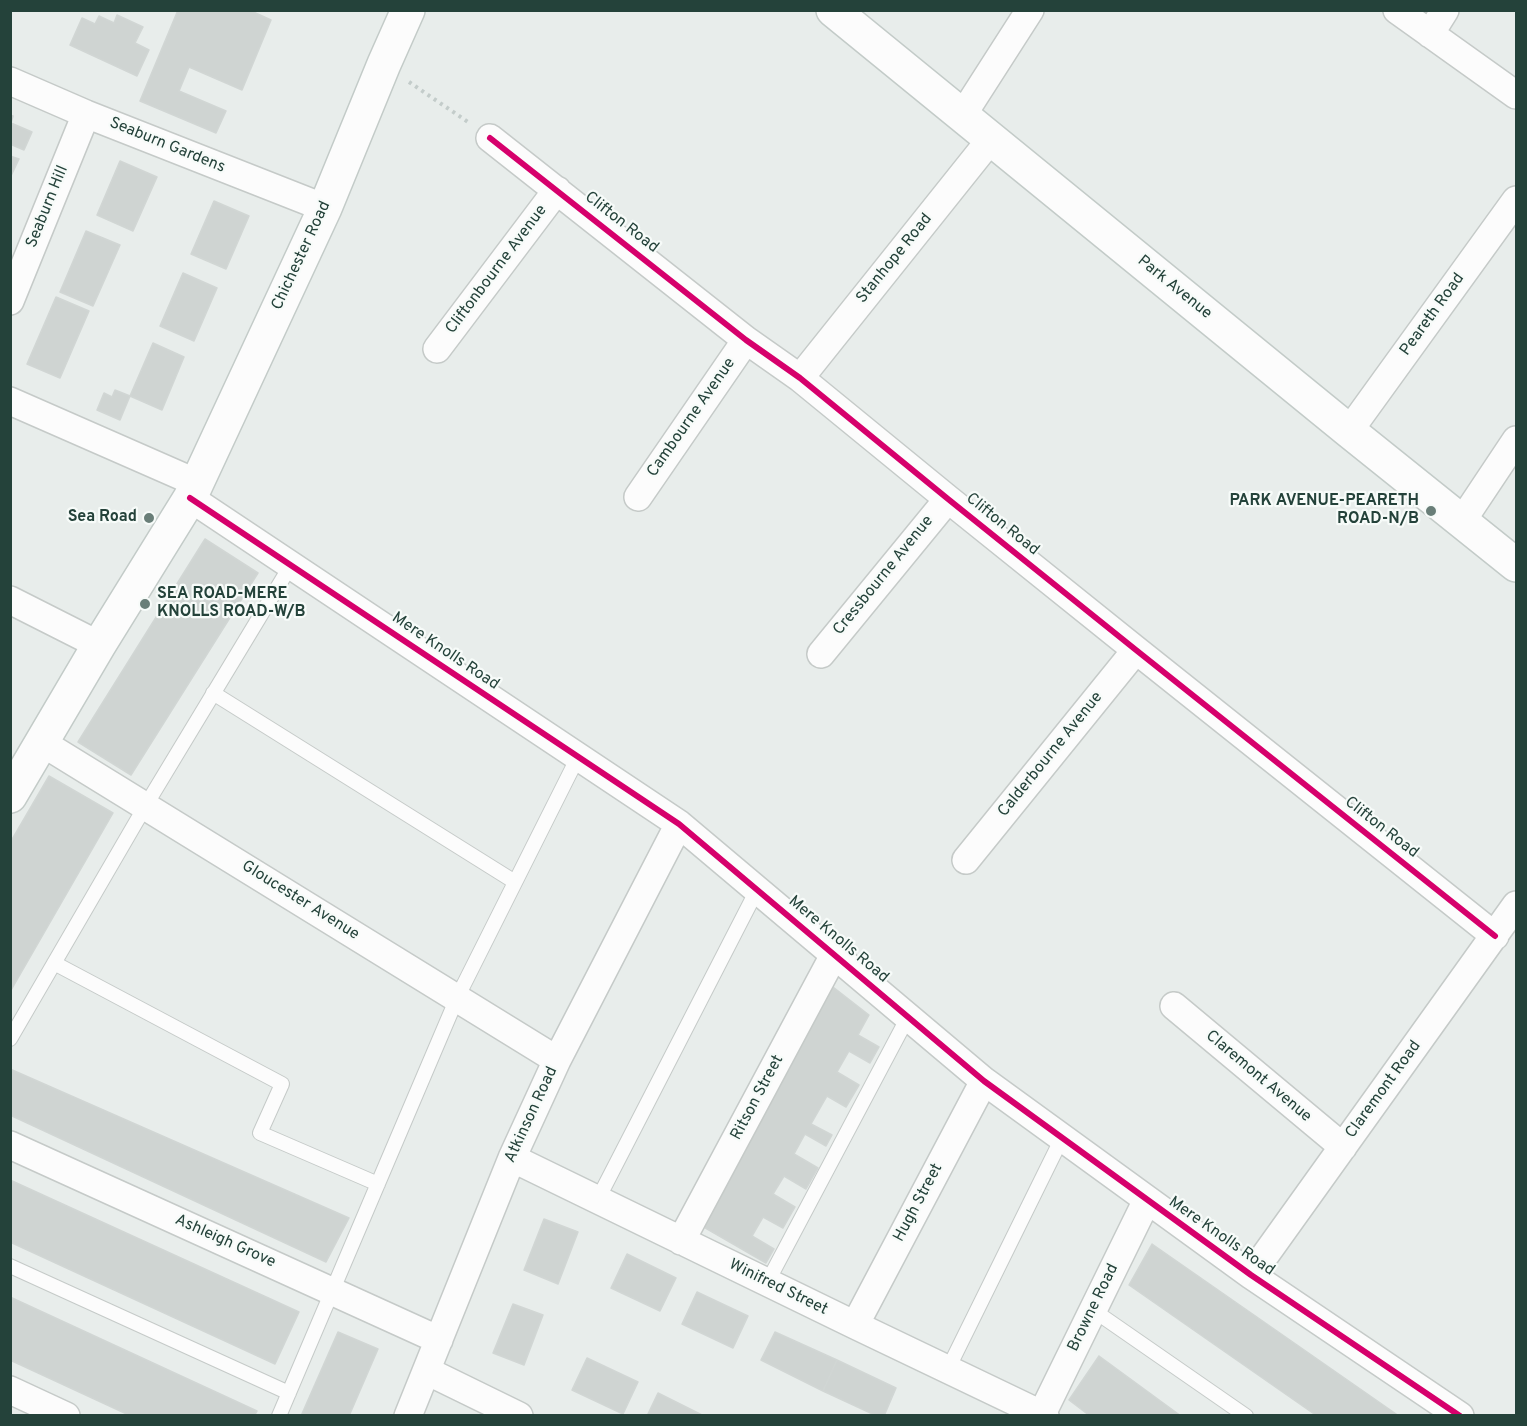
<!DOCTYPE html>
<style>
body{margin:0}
#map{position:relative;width:1527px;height:1426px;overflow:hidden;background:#e8edeb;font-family:Overpass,sans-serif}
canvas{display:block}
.frame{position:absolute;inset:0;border:12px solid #24423a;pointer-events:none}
</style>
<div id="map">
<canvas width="1527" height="1426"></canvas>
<div class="frame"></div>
</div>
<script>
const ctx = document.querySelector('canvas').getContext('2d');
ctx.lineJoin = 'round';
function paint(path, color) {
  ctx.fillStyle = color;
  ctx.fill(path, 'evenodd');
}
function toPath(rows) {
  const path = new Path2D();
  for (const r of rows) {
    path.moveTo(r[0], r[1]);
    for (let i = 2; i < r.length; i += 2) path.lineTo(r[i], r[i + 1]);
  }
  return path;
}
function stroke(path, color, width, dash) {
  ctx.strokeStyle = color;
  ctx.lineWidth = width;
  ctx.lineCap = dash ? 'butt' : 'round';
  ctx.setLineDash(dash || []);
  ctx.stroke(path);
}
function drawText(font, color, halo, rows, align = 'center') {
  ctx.font = font + ' Overpass,sans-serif';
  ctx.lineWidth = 4.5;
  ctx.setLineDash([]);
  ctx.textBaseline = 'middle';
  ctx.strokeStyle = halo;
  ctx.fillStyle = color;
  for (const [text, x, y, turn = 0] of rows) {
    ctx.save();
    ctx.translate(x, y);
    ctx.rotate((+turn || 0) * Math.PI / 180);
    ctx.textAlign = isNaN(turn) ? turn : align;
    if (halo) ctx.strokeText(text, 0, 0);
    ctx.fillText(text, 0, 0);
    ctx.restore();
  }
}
const building = toPath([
 [178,10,249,10,271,20,242,90,189,67,179,91,226,111,216,133,140,101,178,10],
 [117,15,143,27,135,43,149,50,137,76,70,45,82,18,95,24,99,16,114,23,117,15],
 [10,115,13,116,11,123,32,132,24,150,10,144,10,115],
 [10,156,19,159,10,178,10,156],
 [120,161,157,177,133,231,97,215,120,161],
 [214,201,249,216,226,269,191,254,214,201],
 [86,231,120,245,93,306,60,292,86,231],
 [183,273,217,288,194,341,160,326,183,273],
 [56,297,89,311,60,378,27,364,56,297],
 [153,343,184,357,162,410,130,396,153,343],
 [115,390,130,396,120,420,97,410,104,393,112,397,115,390],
 [205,539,258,573,131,775,78,742,205,539],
 [49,776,113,813,10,992,10,843,49,776],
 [833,987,869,1015,858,1035,879,1047,870,1063,849,1051,837,1072,859,1085,846,1107,827,1096,811,1124,832,1135,826,1146,805,1134,794,1154,818,1168,806,1189,784,1176,773,1194,795,1207,783,1228,763,1217,752,1236,774,1249,766,1263,702,1226,833,987],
 [10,1069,349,1218,326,1262,10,1115,10,1069],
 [10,1180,299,1312,275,1364,10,1242,10,1180],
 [544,1219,578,1232,558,1284,524,1270,544,1219],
 [1152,1244,1399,1416,1317,1416,1129,1285,1152,1244],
 [627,1254,676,1278,660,1311,611,1288,627,1254],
 [697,1292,748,1316,733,1348,682,1324,697,1292],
 [10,1297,257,1411,254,1416,131,1416,10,1360,10,1297],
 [513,1304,543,1315,524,1365,493,1353,513,1304],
 [338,1332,378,1349,349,1416,301,1416,338,1332],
 [775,1332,837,1360,823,1391,761,1360,775,1332],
 [1099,1356,1181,1416,1090,1416,1069,1400,1099,1356],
 [587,1358,638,1382,623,1414,572,1390,587,1358],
 [837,1360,896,1388,884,1416,877,1416,823,1391,837,1360],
 [658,1393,704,1416,647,1416,658,1393]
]);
paint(building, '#cfd4d2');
stroke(building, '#d1d6d4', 1.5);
const lane = toPath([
 [213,693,515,882],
 [54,963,282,1084,260,1133,378,1184],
 [10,1039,146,805,291,565],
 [598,1199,757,890],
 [10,1266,289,1393],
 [767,1283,908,1017],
 [1093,1310,1246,1416],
 [948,1369,1062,1138],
 [279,1416,457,998,578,757]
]);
const street = toPath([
 [1397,10,1516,95],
 [1430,34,1445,10],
 [10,81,86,114,325,208],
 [962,116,1030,10],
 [490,138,746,340,800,378,948,499,1136,650,1495,936],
 [10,301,86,114],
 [437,349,557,190],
 [800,378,991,139],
 [10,401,197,483],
 [1349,431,1516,200],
 [638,497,746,340],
 [190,498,679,824,984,1081,1251,1275,1460,1416],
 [1462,521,1516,440],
 [10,600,99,645],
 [821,654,948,499],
 [41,742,557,1060],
 [966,860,1136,650],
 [1174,1006,1343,1147],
 [10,1145,439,1340],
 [512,1158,855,1325,1045,1416],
 [681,1241,834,955],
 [1251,1275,1516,905],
 [855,1325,984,1081],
 [427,1371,519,1416],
 [10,1390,66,1416],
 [408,1416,512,1158,557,1060,679,824],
 [1041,1416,1147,1200]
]);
const secondary = toPath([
 [833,10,1349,431,1516,565],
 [10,796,99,645,190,498,325,208,384,64,408,10]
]);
stroke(lane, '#c5cac8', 16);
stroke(street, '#c5cac8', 30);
stroke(secondary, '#c3cbc8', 36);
stroke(toPath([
 [409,82,468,122]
]), '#c3ccca', 4, [3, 4.5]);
stroke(lane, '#fcfcfc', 14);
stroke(street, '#fcfcfc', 27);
stroke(secondary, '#fcfcfc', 33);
stroke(toPath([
 [490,138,746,340,800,378,948,499,1136,650,1495,936],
 [190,498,679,824,984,1081,1251,1275,1460,1416]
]), '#d6006c', 6);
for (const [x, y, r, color] of [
 [1431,511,6,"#697e78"],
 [149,518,6,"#697e78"],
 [145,604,6,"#697e78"]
]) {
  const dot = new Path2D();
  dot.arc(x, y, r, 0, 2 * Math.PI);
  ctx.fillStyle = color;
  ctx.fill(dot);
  stroke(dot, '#f7fbf9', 2);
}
drawText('16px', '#24423a', '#f7fbf9', [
 ["Seaburn Gardens",167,146,22],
 ["Seaburn Hill",48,207,-68],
 ["Clifton Road",621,223,38],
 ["Chichester Road",302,256,-65],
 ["Stanhope Road",895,259,-51],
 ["Cliftonbourne Avenue",497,270,-53],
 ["Park Avenue",1174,288,39],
 ["Peareth Road",1433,315,-54],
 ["Cambourne Avenue",692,418,-55],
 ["Clifton Road",1002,525,39],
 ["Cressbourne Avenue",884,576,-51],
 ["Mere Knolls Road",445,652,34],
 ["Calderbourne Avenue",1051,755,-51],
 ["Clifton Road",1381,828,38],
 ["Gloucester Avenue",300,901,32],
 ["Mere Knolls Road",838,940,40],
 ["Claremont Avenue",1258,1077,40],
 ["Claremont Road",1384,1090,-54],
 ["Ritson Street",758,1098,-62],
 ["Atkinson Road",532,1115,-65],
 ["Hugh Street",919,1203,-62],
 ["Mere Knolls Road",1221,1237,35],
 ["Ashleigh Grove",225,1242,24],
 ["Winifred Street",778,1288,26],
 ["Browne Road",1094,1308,-64]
]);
drawText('bold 16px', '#24423a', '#f7fbf9', [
 ["PARK AVENUE-PEARETH",1419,502],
 ["ROAD-N/B",1419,520],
 ["Sea Road",137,518],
 ["SEA ROAD-MERE",157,595,"left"],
 ["KNOLLS ROAD-W/B",157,613,"left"]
], 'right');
</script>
